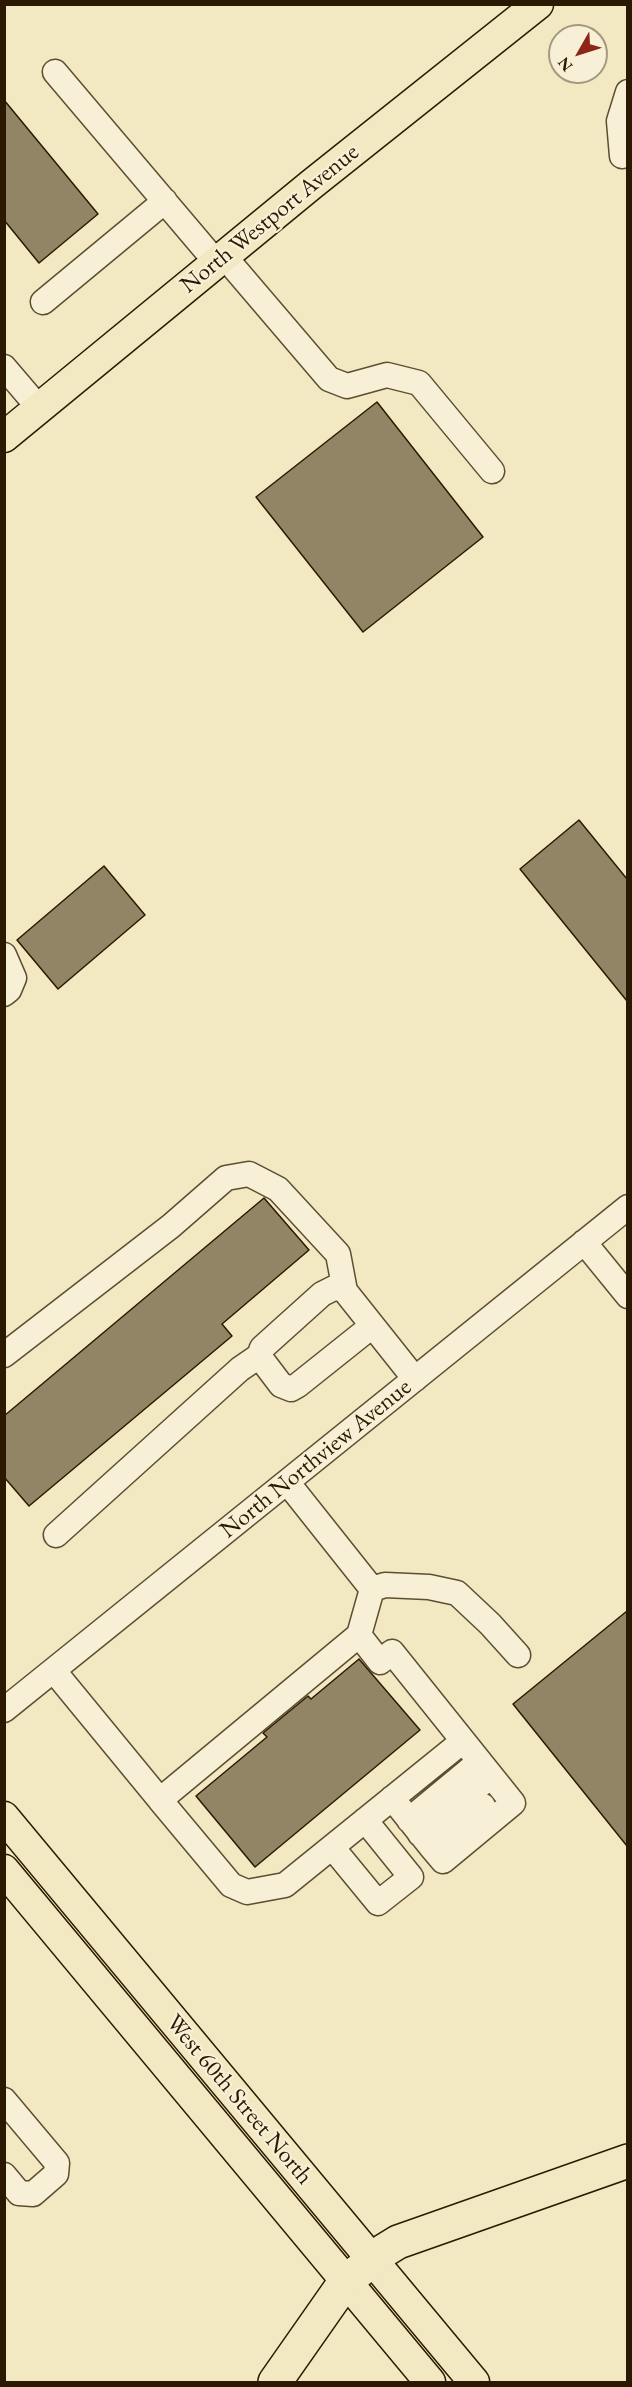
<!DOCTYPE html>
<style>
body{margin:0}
#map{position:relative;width:632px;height:2387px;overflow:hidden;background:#f2e8c1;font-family:"EB Garamond",serif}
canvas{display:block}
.frame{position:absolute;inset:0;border:6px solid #2b1a01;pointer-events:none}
.north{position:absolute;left:548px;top:24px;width:60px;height:60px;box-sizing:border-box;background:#f7f0d7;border:2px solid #a59a81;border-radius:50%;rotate:231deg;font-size:16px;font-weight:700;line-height:24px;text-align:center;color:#2b1a01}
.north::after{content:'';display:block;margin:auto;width:21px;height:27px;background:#8f2418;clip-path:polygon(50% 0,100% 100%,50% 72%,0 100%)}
</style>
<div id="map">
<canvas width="632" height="2387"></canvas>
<div class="frame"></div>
<div class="north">N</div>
</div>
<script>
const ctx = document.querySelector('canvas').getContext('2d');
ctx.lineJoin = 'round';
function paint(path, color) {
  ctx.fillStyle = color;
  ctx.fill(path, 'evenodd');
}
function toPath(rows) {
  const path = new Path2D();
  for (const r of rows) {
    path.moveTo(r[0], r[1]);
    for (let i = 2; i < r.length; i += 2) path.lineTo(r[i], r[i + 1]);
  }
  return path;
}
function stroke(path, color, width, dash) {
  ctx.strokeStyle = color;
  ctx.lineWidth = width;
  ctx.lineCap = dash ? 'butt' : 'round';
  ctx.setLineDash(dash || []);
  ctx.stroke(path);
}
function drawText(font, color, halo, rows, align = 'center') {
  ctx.font = font + ' "EB Garamond",serif';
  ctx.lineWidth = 4.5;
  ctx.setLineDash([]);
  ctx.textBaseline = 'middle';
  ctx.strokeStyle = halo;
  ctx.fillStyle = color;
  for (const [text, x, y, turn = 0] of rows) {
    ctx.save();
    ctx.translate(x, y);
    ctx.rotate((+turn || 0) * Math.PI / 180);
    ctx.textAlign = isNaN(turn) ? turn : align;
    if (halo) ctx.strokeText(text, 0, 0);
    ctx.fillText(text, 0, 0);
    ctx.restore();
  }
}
const building = toPath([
 [4,100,98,214,39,263,4,220,4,100],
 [377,402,483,537,363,632,256,497,377,402],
 [579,820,627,879,627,1001,520,869,579,820],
 [104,866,145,915,58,989,17,940,104,866],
 [264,1198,309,1250,222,1324,232,1336,29,1506,4,1477,4,1416,264,1198],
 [627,1611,627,1846,513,1704,627,1611],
 [359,1659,420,1730,255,1867,196,1796,267,1737,263,1733,308,1696,311,1699,359,1659]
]);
paint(building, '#928565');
stroke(building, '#2b1a01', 1.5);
const minor = toPath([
 [55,72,216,262],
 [622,156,619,121,628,92],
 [224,256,329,379,347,386,387,375,419,383,492,471],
 [43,302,165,201],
 [4,367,39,408],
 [4,955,14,978,9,990,4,994],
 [584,1242,628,1296],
 [372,1326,298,1385,291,1389,281,1385,259,1356,262,1348,322,1294,336,1287,345,1291,415,1379],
 [4,1355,171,1226,226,1178,249,1174,278,1189,338,1254,345,1291],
 [56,1535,240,1369,259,1356],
 [372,1589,385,1585,429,1587,457,1593,490,1624,518,1655],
 [359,1635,380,1662,392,1652,513,1803,443,1861,432,1848],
 [54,1671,160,1800,359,1635,372,1589,287,1482],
 [4,1710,628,1207],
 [392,1798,432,1848,483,1806],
 [160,1800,231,1885,247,1892,285,1885,463,1741],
 [409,1820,479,1762],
 [420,1834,491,1776],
 [332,1847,378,1903,411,1877,365,1820],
 [4,2100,57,2163,56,2174,33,2194,19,2193,4,2175]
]);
const major = toPath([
 [4,437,312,184,538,4],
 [4,1817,474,2382],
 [4,1870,430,2382]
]);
const highway = toPath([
 [275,2382,345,2282,385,2250,398,2242,628,2161]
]);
stroke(minor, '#5d4e31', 27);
stroke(major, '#2b1a01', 33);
stroke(highway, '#2b1a01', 36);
stroke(minor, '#f7f0d7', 24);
stroke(major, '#f2e8c1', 30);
stroke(highway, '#f2e8c1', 33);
drawText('24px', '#2b1a01', '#f7f0d7', [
 ["North Westport Avenue",270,219,-39],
 ["North Northview Avenue",316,1459,-39],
 ["West 60th Street North",239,2100,50]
]);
</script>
